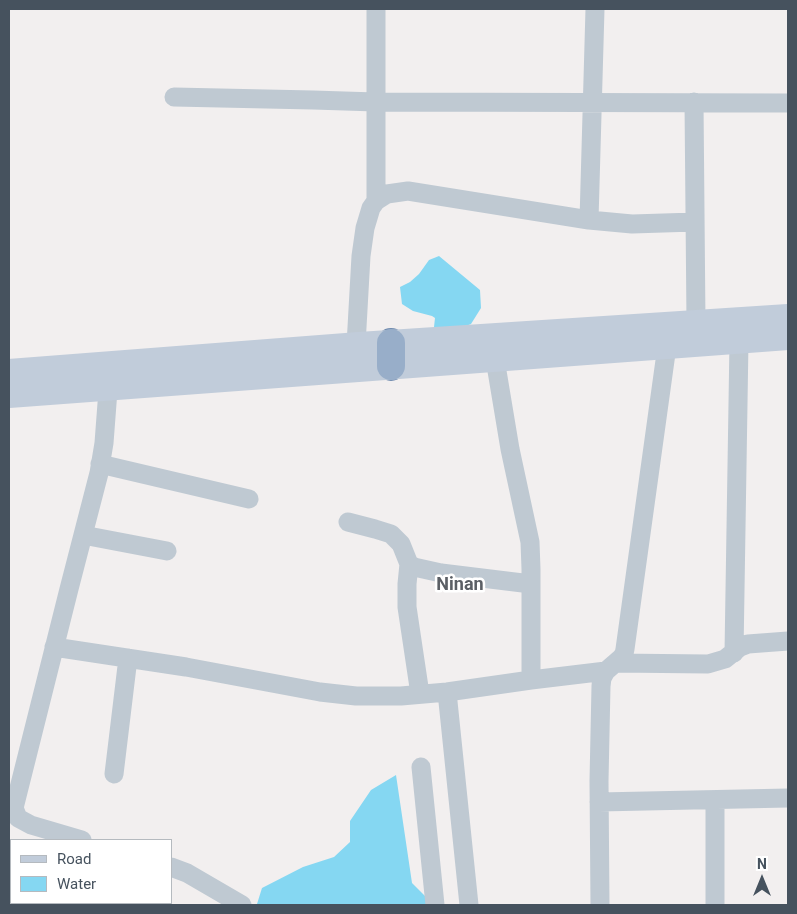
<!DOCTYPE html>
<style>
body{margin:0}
#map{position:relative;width:797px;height:914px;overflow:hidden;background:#f2efef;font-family:Roboto,sans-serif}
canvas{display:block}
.frame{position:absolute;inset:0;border:10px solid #46525e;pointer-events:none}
.legend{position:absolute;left:10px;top:839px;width:162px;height:65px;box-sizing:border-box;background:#fff;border:1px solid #b5babf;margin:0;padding:6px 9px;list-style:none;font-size:15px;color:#46525e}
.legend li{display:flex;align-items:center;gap:10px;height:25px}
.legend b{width:25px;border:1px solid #b5babf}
.north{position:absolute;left:737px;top:854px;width:50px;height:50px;-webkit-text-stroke:4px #fff;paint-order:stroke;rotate:0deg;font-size:14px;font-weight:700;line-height:20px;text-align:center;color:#46525e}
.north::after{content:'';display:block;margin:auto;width:18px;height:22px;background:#46525e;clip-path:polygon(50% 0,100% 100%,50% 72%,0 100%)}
</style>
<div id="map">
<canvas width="797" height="914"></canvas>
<div class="frame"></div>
<ul class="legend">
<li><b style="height:6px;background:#c1ccda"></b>Road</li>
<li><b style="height:14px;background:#85d7f2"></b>Water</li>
</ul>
<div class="north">N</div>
</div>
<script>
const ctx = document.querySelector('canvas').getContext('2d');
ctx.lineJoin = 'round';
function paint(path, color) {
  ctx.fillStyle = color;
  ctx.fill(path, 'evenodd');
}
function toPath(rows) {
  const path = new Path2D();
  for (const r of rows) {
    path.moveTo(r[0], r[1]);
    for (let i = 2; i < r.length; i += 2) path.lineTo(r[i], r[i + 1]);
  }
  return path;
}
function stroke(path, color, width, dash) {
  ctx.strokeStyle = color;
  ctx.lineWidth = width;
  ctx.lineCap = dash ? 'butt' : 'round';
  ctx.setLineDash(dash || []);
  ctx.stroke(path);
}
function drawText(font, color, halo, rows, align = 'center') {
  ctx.font = font + ' Roboto,sans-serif';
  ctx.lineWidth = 5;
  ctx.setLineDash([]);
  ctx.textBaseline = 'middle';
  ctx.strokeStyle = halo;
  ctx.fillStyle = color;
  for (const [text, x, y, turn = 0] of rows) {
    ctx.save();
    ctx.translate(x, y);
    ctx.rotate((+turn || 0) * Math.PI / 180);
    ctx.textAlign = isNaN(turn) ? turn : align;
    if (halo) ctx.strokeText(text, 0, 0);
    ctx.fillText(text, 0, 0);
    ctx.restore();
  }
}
paint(toPath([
 [439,256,480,290,481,308,471,324,459,329,434,327,435,318,432,316,413,311,402,304,400,287,410,282,419,274,429,260],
 [396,775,412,883,433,904,431,905,259,905,257,904,262,888,303,867,334,857,350,842,350,821,371,790]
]), '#85d7f2');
const trunk = toPath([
 [391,343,391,366]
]);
stroke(trunk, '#6f8aae', 30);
stroke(toPath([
 [376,9,376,201],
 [174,97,313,100,376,102,788,103],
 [694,102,696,323],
 [589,220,595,9],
 [356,345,361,256,365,228,371,208,376,201,387,194,408,191,589,220,632,224,695,222],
 [495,359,510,449,530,542,531,569,531,680],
 [100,464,249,499],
 [348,522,375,529,391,534,401,544,409,564,414,567,441,573,531,584],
 [83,535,167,551],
 [409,564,407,584,407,607,420,694],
 [54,647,186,667,320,692,356,696,401,696,447,692,531,680,606,671],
 [734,653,739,341],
 [616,663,708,664,725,659,740,647,748,644,788,641],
 [447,692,469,905],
 [421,767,435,905],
 [114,774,128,658],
 [715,800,715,905],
 [599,802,788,798],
 [82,840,31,825,18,818,14,808,69,589,99,473,104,443,109,377],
 [171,867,187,873,242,905],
 [600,905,599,781,601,686,602,678,606,671,621,658,624,654,625,649,667,346]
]), '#bfc9d2', 19);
stroke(toPath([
 [9,372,359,345,788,317],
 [9,395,788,337]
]), '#c1ccda', 26);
stroke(trunk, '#98aec9', 28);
drawText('bold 18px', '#5b5f65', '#fff', [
 ["Ninan",460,585]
]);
</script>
